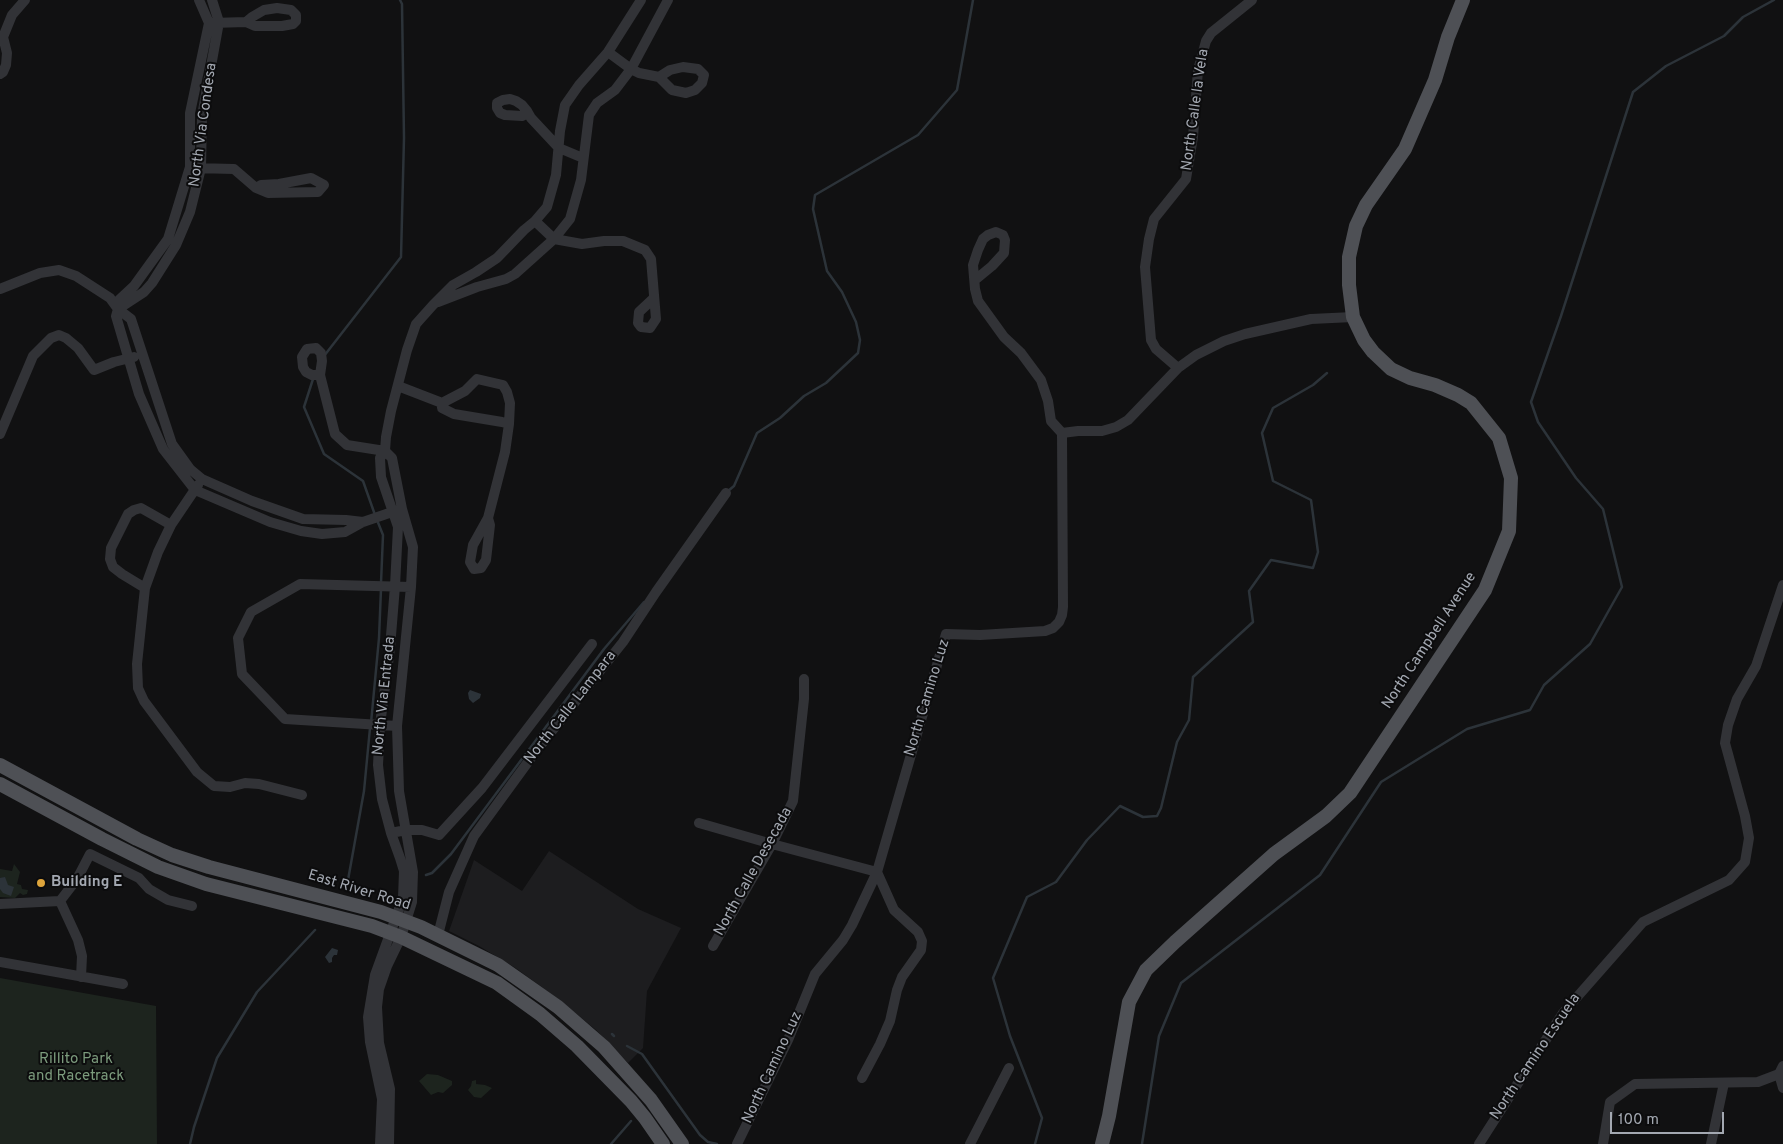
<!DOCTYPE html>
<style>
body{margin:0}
#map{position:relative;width:1783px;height:1144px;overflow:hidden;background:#111112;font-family:Overpass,sans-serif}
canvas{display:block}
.scale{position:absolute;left:1610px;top:1112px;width:114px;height:22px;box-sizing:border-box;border:2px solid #a3a8b1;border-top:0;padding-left:6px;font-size:15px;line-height:18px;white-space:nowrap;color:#a3a8b1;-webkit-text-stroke:4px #0c0c0d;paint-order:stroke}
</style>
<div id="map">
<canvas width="1783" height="1144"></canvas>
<div class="scale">100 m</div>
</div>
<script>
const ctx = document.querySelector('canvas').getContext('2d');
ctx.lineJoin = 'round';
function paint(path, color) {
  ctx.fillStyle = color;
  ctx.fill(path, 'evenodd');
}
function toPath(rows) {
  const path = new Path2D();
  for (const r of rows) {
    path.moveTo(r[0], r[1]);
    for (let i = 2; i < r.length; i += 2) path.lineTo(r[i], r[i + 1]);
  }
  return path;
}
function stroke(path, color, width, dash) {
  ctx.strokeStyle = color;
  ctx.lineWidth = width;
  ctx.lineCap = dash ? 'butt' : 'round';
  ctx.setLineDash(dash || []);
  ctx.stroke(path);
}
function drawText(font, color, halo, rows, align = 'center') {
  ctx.font = font + ' Overpass,sans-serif';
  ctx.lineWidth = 4;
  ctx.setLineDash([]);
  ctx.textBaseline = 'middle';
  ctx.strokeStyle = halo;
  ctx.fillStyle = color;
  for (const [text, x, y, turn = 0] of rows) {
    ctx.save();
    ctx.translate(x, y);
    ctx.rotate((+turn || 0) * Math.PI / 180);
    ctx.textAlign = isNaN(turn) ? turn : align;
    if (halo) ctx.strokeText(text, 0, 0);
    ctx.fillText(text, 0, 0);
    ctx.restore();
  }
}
paint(toPath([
 [549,851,638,909,681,928,647,991,643,1048,628,1063,596,1030,557,998,514,967,479,946,449,931,474,860,522,891]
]), '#1d1d1f');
paint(toPath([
 [14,864,20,872,17,884,21,885,22,889,28,890,27,894,23,895,20,893,15,898,0,897,0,869,12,871],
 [0,978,156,1006,157,1144,0,1144],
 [427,1074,438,1075,452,1081,452,1085,443,1093,438,1092,431,1095,419,1081],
 [476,1080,476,1084,485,1085,492,1088,481,1098,474,1097,468,1090,471,1086,472,1081]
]), '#1d241e');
paint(toPath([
 [470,690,481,694,480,698,473,703,469,699,468,693],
 [5,877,8,885,14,887,11,896,3,893,0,889,0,878],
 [332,948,338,950,337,955,334,955,332,958,332,962,329,963,325,957]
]), '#2c3339');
stroke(toPath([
 [324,356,401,257,404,138,402,4,400,0],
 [313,379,304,407,324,454,363,481,375,515],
 [728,491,734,486,757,433,780,418,804,396,826,383,858,353,860,340,856,322,842,292,827,271,813,209,815,195,918,135,957,90,973,0],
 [377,520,383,535,381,583],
 [371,723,379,638,381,589],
 [426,875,432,873,451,854,604,649,644,602],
 [348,880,364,791,370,728],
 [612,1034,614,1036],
 [627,1046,642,1054,700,1135,708,1142,717,1144],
 [190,1144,194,1127,217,1058,257,992,315,930],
 [611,1144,631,1121],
 [1035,1144,1042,1118,1010,1036,993,978,1027,897,1056,882,1087,840,1120,806,1143,817,1157,816,1161,808,1177,742,1189,720,1193,677,1253,622,1249,591,1271,560,1313,568,1318,552,1311,500,1273,481,1262,433,1273,408,1313,385,1327,373],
 [1142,1144,1159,1036,1181,983,1320,875,1381,782,1467,729,1530,710,1544,685,1590,644,1622,587,1603,509,1576,478,1538,422,1531,402,1561,316,1633,92,1666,66,1724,36,1743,17,1774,0]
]), '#2c3339', 2.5);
stroke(toPath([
 [199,0,209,23,190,113,190,167,168,239,134,286,119,300,118,309,144,292,152,283,176,245,190,212,201,168,202,116,219,22,212,0],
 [212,23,246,22,255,26,282,26,293,24,296,21,296,15,291,10,277,8,264,10,252,17,246,22],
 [0,39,3,37,12,15,25,0],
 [608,52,631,69,639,73,659,77,672,90,686,93,695,90,702,83,704,75,698,69,683,67,670,70,659,77],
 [0,74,3,72,6,65,7,53,3,37],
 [528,113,522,116,505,115,500,113,497,108,497,103,503,100,510,99,516,101,522,105,527,111,531,118,559,148,583,158],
 [194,168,234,169,256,188,268,193,318,192,324,185,311,178,279,184,261,185,256,188],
 [535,221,554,239,582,244,604,241,623,241,645,250,651,259,656,319,650,328,641,327,638,323,639,312,654,298],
 [975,280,992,266,1004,253,1005,240,1003,235,996,232,988,235,983,239,978,250,973,265,975,289,978,301,1004,337,1021,353,1041,380,1048,401,1051,421,1062,433],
 [0,289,40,273,59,270,76,276,110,298,118,309],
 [438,302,477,287,506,279,515,274,554,239,570,219,581,180,589,115,597,103,615,90,631,69,668,0],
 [1178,368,1156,349,1151,340,1145,267,1149,239,1154,219,1186,179,1193,137,1198,70,1206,41,1211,33,1252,0],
 [320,375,312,375,306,372,303,367,302,357,307,349,316,348,321,353,322,361,320,375,335,434,347,445,385,451,386,437,391,411,407,350,416,324,433,305,453,285,476,272,497,258,524,230,535,221,547,207,556,175,560,131,565,105,579,85,608,52,641,0],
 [398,386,442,403],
 [1062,433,1078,431,1102,431,1116,427,1128,420,1178,368,1196,355,1224,341,1245,334,1311,319,1353,317],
 [0,434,33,356,51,338,59,335,66,338,78,348,94,370,114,362,134,357],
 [198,485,171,525,158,552,145,588,137,664,138,688,144,701,197,772,214,786,230,787,245,783,259,784,302,795],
 [488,518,490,525,486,560,481,568,474,569,470,562,473,545,488,518,505,452,509,424,510,403,507,392,503,385,477,379,465,391,442,403,442,408,454,414,502,422,509,424],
 [363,522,346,520,303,519,252,501,202,479,190,469,172,444,131,319,118,309,116,316,139,394,163,449,195,490,270,522,301,531,322,534,345,532,363,522,398,510],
 [145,588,122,574,113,567,110,559,111,548,128,514,134,510,141,508,171,525],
 [397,726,285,719,242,674,238,638,251,612,300,584,411,587],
 [699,823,772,844,877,872,894,910,918,932,922,941,921,950,902,977,897,990,890,1021,880,1044,862,1078],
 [391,833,406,830,422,830,439,835,482,788,592,644],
 [60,901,78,940,82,956,81,977],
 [0,904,60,901,77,879,90,854,139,878,149,889,168,900,192,906],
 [438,935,449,892,474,836,536,751,623,642,656,592,726,493],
 [713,946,772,844,793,801,804,699,804,679],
 [0,962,123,984],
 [1779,1074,1783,1088],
 [380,1144,382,1099,370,1042,368,1017,375,975,403,898,404,871,400,858,391,833,382,799,378,765,380,725,390,648,395,586,398,527,381,477,380,458,385,451,392,458,402,509,413,547,411,587,397,726,399,791,413,872,412,902,401,937,387,966,379,989,377,1007,379,1043,390,1089,389,1144],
 [737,1144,788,1040,815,974,843,940,852,925,877,872,946,634,980,635,1045,631,1053,628,1059,622,1062,615,1063,607,1062,433],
 [970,1144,1009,1068],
 [1479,1144,1563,1013,1643,922,1729,880,1745,862,1749,838,1745,816,1725,743,1728,725,1737,699,1756,666,1783,585],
 [1603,1144,1610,1102,1635,1084,1758,1082,1779,1074,1783,1066],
 [1711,1144,1724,1083]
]), '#323337', 10);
stroke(toPath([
 [0,765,137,839,172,855,209,867,381,912,421,927,498,965,558,1007,604,1047,651,1100,682,1144],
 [0,784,102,839,158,867,206,884,372,926,401,937,497,983,540,1014,577,1046,631,1101,645,1118,663,1144],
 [1102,1144,1109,1116,1129,1002,1146,970,1175,942,1274,854,1326,816,1350,793,1485,590,1509,531,1511,478,1499,438,1471,403,1458,395,1435,385,1410,378,1391,369,1373,352,1364,340,1353,317,1349,285,1349,257,1356,226,1366,205,1405,149,1435,80,1448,37,1463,0]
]), '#4e5055', 14);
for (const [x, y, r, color] of [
 [41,883,5,"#dea53c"]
]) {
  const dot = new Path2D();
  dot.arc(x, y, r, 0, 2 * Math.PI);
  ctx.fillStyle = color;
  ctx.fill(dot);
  stroke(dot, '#0c0c0d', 2);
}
drawText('15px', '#a3a8b1', '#0c0c0d', [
 ["North Calle la Vela",1196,110,-82],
 ["North Via Condesa",204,125,-82],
 ["North Campbell Avenue",1430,641,-57],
 ["North Via Entrada",385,696,-84],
 ["North Camino Luz",928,698,-73],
 ["North Calle Lampara",571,708,-52],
 ["North Calle Desecada",754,872,-61],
 ["East River Road",359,891,17],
 ["North Camino Escuela",1536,1057,-56],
 ["North Camino Luz",773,1068,-65]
]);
drawText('bold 15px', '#a3a8b1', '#0c0c0d', [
 ["Building E",51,883]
], 'left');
drawText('15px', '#7c9b7d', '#0c0c0d', [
 ["Rillito Park",76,1060],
 ["and Racetrack",76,1077]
]);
</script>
